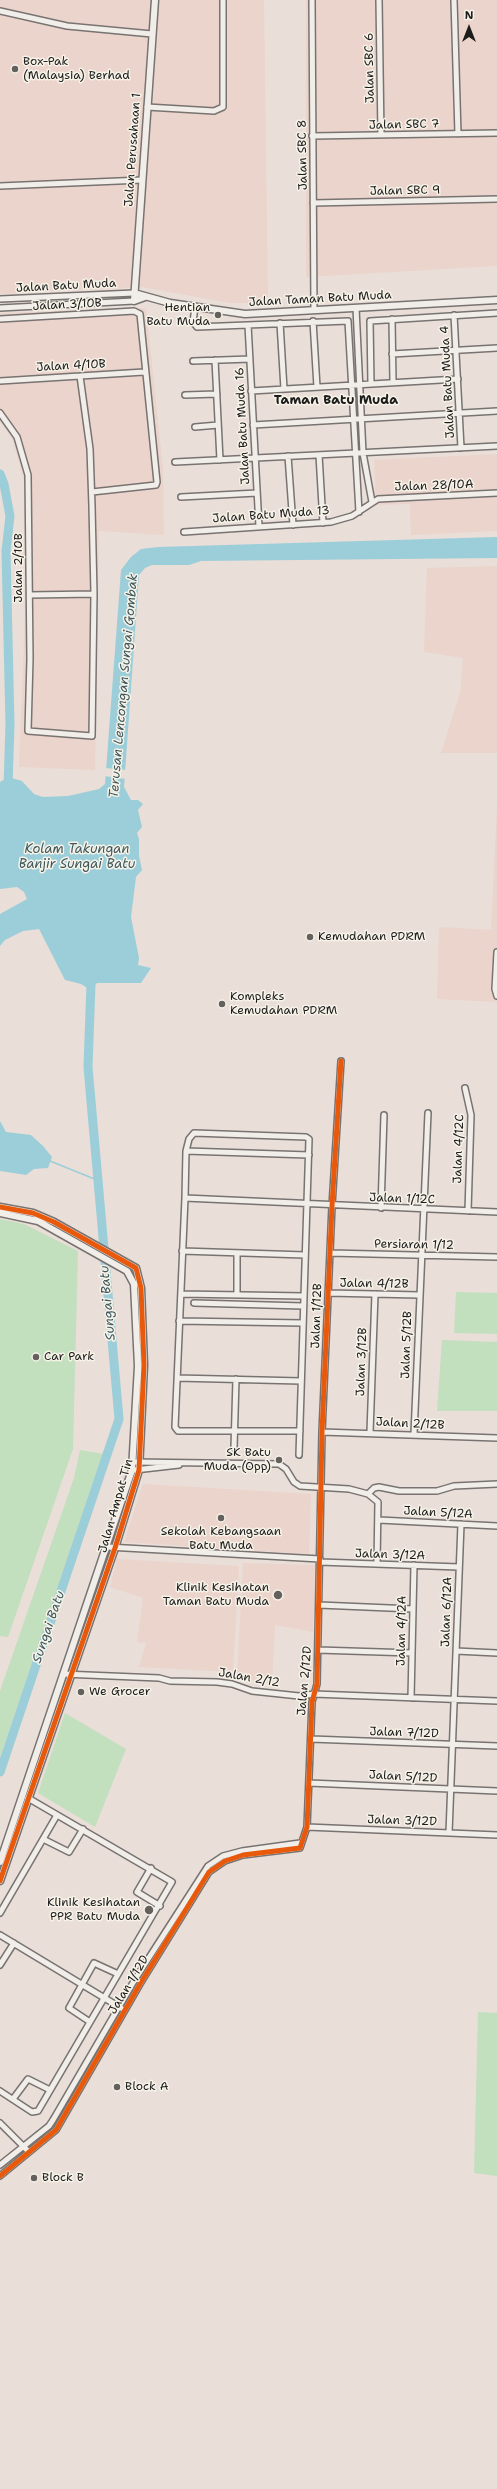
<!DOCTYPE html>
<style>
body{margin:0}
#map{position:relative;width:497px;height:2489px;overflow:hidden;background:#e9ded8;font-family:"Shantell Sans",sans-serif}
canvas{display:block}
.north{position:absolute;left:449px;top:8px;width:40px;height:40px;-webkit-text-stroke:3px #f7f3e8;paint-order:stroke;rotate:0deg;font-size:11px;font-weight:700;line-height:16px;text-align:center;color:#1c1c1c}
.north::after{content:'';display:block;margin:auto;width:14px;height:18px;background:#1c1c1c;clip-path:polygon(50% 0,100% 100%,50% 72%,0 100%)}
</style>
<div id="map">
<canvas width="497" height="2489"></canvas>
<div class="north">N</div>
</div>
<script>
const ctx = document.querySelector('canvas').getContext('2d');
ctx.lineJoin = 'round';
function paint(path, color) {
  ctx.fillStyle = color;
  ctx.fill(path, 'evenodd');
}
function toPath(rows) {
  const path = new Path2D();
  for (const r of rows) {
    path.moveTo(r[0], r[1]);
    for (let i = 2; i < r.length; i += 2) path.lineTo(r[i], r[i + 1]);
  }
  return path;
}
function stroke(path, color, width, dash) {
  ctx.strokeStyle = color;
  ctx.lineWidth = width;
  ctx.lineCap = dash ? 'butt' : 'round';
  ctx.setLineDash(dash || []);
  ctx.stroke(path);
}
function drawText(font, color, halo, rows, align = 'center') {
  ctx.font = font + ' "Shantell Sans",sans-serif';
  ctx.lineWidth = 3;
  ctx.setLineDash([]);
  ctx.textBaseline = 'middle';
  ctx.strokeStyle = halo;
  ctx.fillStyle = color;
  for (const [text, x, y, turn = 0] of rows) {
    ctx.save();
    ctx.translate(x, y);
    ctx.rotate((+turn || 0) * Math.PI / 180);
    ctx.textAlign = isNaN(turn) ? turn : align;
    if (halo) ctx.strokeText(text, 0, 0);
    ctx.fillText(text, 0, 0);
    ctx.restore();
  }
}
paint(toPath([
 [0,0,264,0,268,303,230,303,142,287,0,294],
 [306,0,497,0,497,266,306,277],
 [146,308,163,468,164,535,99,531,95,770,19,767,25,614,24,481,12,438,0,422,0,313],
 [497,454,497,531,411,535,410,504,376,505,374,460],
 [497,566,497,753,441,753,460,693,463,658,424,652,427,568],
 [497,806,497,1002,437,999,439,927,491,930],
 [143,1484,311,1494,309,1554,124,1542],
 [117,1559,239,1566,233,1672,139,1667,146,1643,137,1642,143,1598,110,1587],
 [243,1563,315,1565,313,1632,275,1625,272,1684,237,1677]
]), '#ebd4cb');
paint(toPath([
 [0,1219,24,1224,78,1251,73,1449,8,1637,0,1636],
 [456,1292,497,1293,497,1334,454,1333],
 [442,1340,497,1342,497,1411,437,1411],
 [80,1450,104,1454,0,1757,0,1691,74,1478],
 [65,1713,126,1749,95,1827,38,1793],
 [478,2012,497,2013,497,2176,474,2173]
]), '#c2dfbe');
paint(toPath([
 [497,537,497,558,201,561,189,565,152,565,145,568,139,575,124,787,131,800,138,800,143,804,138,810,142,827,137,833,139,839,139,856,142,870,136,877,131,917,139,958,138,965,151,968,141,983,97,983,91,990,81,984,65,980,39,929,23,931,5,940,0,946,0,914,27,899,24,892,17,887,0,889,0,782,8,777,22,781,34,794,43,797,68,796,99,789,105,784,121,570,131,557,141,549,158,547],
 [0,1121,6,1132,31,1135,43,1146,52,1157,48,1168,34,1169,26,1175,0,1171]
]), '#9cced9');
paint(toPath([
 [105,768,127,770,126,779,104,776]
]), '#e9ded8');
stroke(toPath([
 [50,1161,97,1180]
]), '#9cced9', 1.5);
stroke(toPath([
 [0,474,4,484,10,516,6,551,10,724,8,787],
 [0,1772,119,1419,88,1067,91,984,87,981]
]), '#9cced9', 9);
const minor = toPath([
 [312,0,314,310],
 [379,0,381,135],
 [454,0,458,134],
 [0,11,67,26,152,34],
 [147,107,214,111,223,107,223,0],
 [312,136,497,133],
 [0,186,142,180],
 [313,203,497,199],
 [0,299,134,293],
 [195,307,193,322,197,327,348,321,359,512],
 [0,308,134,301],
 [356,308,363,453,372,502],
 [454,315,461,448],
 [0,319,134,311,140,314,157,482,156,485,92,492],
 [392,319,393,382],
 [313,321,317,387],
 [280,323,284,389],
 [248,325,259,526],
 [392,354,497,348],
 [215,360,220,460],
 [193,361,250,359],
 [0,381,144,372],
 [371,384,370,321,497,313],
 [251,391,458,379],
 [185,395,217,394],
 [0,413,17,437,28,475,30,659,28,731,92,736,94,594,92,506,90,449,80,376],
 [253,425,497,411],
 [195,427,218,425],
 [319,455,323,523],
 [288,456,293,525],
 [175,462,497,446],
 [181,497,257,493],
 [184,532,331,522,352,516,378,499,497,493],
 [30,595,94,594],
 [497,952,495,989,497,996],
 [465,1088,471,1115,468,1211],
 [186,1151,309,1155],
 [185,1198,186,1151,189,1139,194,1133,306,1137,309,1139,299,1455],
 [381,1208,384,1115],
 [182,1251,305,1255],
 [237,1253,237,1295],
 [330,1253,497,1257],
 [328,1293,419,1295],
 [181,1294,304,1296],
 [194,1303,303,1306],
 [179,1321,303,1323],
 [177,1378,301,1381],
 [300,1431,178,1431,175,1427,185,1198,497,1212],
 [322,1432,497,1438],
 [370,1432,375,1294],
 [414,1434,428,1113],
 [234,1448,236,1379],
 [134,1462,279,1464,286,1469,294,1482,300,1486,349,1489,368,1494,378,1502,377,1564],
 [135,1470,179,1465],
 [368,1494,374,1488,379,1487,399,1491,437,1491,454,1486,497,1484],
 [379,1520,497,1526],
 [108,1547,320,1559],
 [320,1562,459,1567],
 [319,1605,413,1609],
 [318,1650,412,1653],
 [456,1651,497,1653],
 [63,1674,159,1678,170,1681,217,1682,232,1684,252,1691,299,1696,314,1694,497,1701],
 [411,1698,414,1565],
 [311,1739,497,1746],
 [309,1783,497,1791],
 [307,1827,497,1835],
 [449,1833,461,1524],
 [43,1839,69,1852,83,1829],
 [151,1868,137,1892,160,1906],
 [0,1913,57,1815],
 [0,1935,121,2008],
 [0,1965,14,1943],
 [90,2022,69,2008,94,1963,118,1974],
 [0,2091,32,2112,38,2111,172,1882,28,1798],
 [13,2099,28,2079,50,2090],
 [0,2123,29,2152],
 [0,2165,49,2126,53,2120,134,1981,208,1866,223,1856,242,1851,300,1843],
 [0,2176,56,2130,140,1984,209,1872,225,1861,243,1855,300,1848,307,1827,312,1702,317,1684,322,1432,332,1206,341,1061]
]);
const tertiary = toPath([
 [134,293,170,303,245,314,497,300],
 [145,297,134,301,155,0],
 [0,1207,33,1213,54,1222,136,1268,141,1288,144,1365,139,1470,115,1548,0,1881],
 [0,1213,38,1221,127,1271,134,1284,138,1366,132,1470,0,1862]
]);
stroke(minor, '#787371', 8);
stroke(tertiary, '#787371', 9);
stroke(minor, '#f1eeea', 5);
stroke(tertiary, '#f1eeea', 6);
stroke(toPath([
 [0,1207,33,1213,54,1222,136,1268,141,1288,144,1365,139,1470,115,1548,0,1881],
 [0,2176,56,2130,140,1984,209,1872,225,1861,243,1855,300,1848,307,1827,312,1702,317,1684,322,1432,332,1206,341,1061]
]), '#e8590c', 5);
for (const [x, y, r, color] of [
 [15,69,4,"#64605e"],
 [218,315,4,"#64605e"],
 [310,937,4,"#64605e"],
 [222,1004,4,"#64605e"],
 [36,1357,4,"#64605e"],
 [279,1460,4,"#64605e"],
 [221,1518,4,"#64605e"],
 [278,1595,5,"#64605e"],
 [81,1692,4,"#64605e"],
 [149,1910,5,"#64605e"],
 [117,2087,4,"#64605e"],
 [34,2178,4,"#64605e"]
]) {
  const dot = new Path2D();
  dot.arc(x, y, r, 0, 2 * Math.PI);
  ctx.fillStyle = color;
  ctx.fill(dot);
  stroke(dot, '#f7f3e8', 1.5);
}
drawText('12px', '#1c1c1c', '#f7f3e8', [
 ["Box-Pak",23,62],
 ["(Malaysia) Berhad",23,76],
 ["Hentian",210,308,"right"],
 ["Batu Muda",210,322,"right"],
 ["Kemudahan PDRM",318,937],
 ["Kompleks",230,997],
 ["Kemudahan PDRM",230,1011],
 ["Car Park",44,1357],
 ["SK Batu",271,1453,"right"],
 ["Muda (Opp)",271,1467,"right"],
 ["Sekolah Kebangsaan",221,1532,"center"],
 ["Batu Muda",221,1546,"center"],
 ["Klinik Kesihatan",269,1588,"right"],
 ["Taman Batu Muda",269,1602,"right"],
 ["We Grocer",89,1692],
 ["Klinik Kesihatan",140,1903,"right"],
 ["PPR Batu Muda",140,1917,"right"],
 ["Block A",125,2087],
 ["Block B",42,2178]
], 'left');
drawText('12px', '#1c1c1c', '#f7f3e8', [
 ["Jalan SBC 6",370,68,-91],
 ["Jalan SBC 7",404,125,-1],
 ["Jalan Perusahaan 1",133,150,-86],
 ["Jalan SBC 8",303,155,-91],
 ["Jalan SBC 9",405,191,-1],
 ["Jalan Batu Muda",66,286,-3],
 ["Jalan Taman Batu Muda",320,299,-3],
 ["Jalan 3/10B",67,305,-3],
 ["Jalan 4/10B",71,366,-3],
 ["Jalan Batu Muda 4",448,382,-93],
 ["Jalan Batu Muda 16",243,426,-93],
 ["Jalan 28/10A",434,486,-2],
 ["Jalan Batu Muda 13",271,515,-4],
 ["Jalan 2/10B",19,568,-90],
 ["Jalan 4/12C",459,1149,-88],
 ["Jalan 1/12C",402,1199,2],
 ["Persiaran 1/12",414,1245,1],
 ["Jalan 4/12B",374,1284,1],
 ["Jalan 1/12B",317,1316,-88],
 ["Jalan 5/12B",407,1345,-88],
 ["Jalan 3/12B",362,1362,-88],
 ["Jalan 2/12B",410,1424,3],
 ["Jalan Ampat Tin",116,1506,-74],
 ["Jalan 5/12A",438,1513,3],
 ["Jalan 3/12A",390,1555,2],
 ["Jalan 6/12A",447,1612,-88],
 ["Jalan 4/12A",402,1631,-89],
 ["Jalan 2/12",249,1678,10],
 ["Jalan 2/12D",305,1681,-85],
 ["Jalan 7/12D",404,1733,2],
 ["Jalan 5/12D",403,1777,3],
 ["Jalan 3/12D",402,1821,2],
 ["Jalan 1/12D",129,1985,-59]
]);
drawText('bold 13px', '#1c1c1c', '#f7f3e8', [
 ["Taman Batu Muda",336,401]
]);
drawText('italic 13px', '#3d585e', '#f7f3e8', [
 ["Terusan Lencongan Sungai Gombak",124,686,-85],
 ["Kolam Takungan",77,850],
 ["Banjir Sungai Batu",77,865],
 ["Sungai Batu",108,1303,-95],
 ["Sungai Batu",49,1627,-71]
]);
</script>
